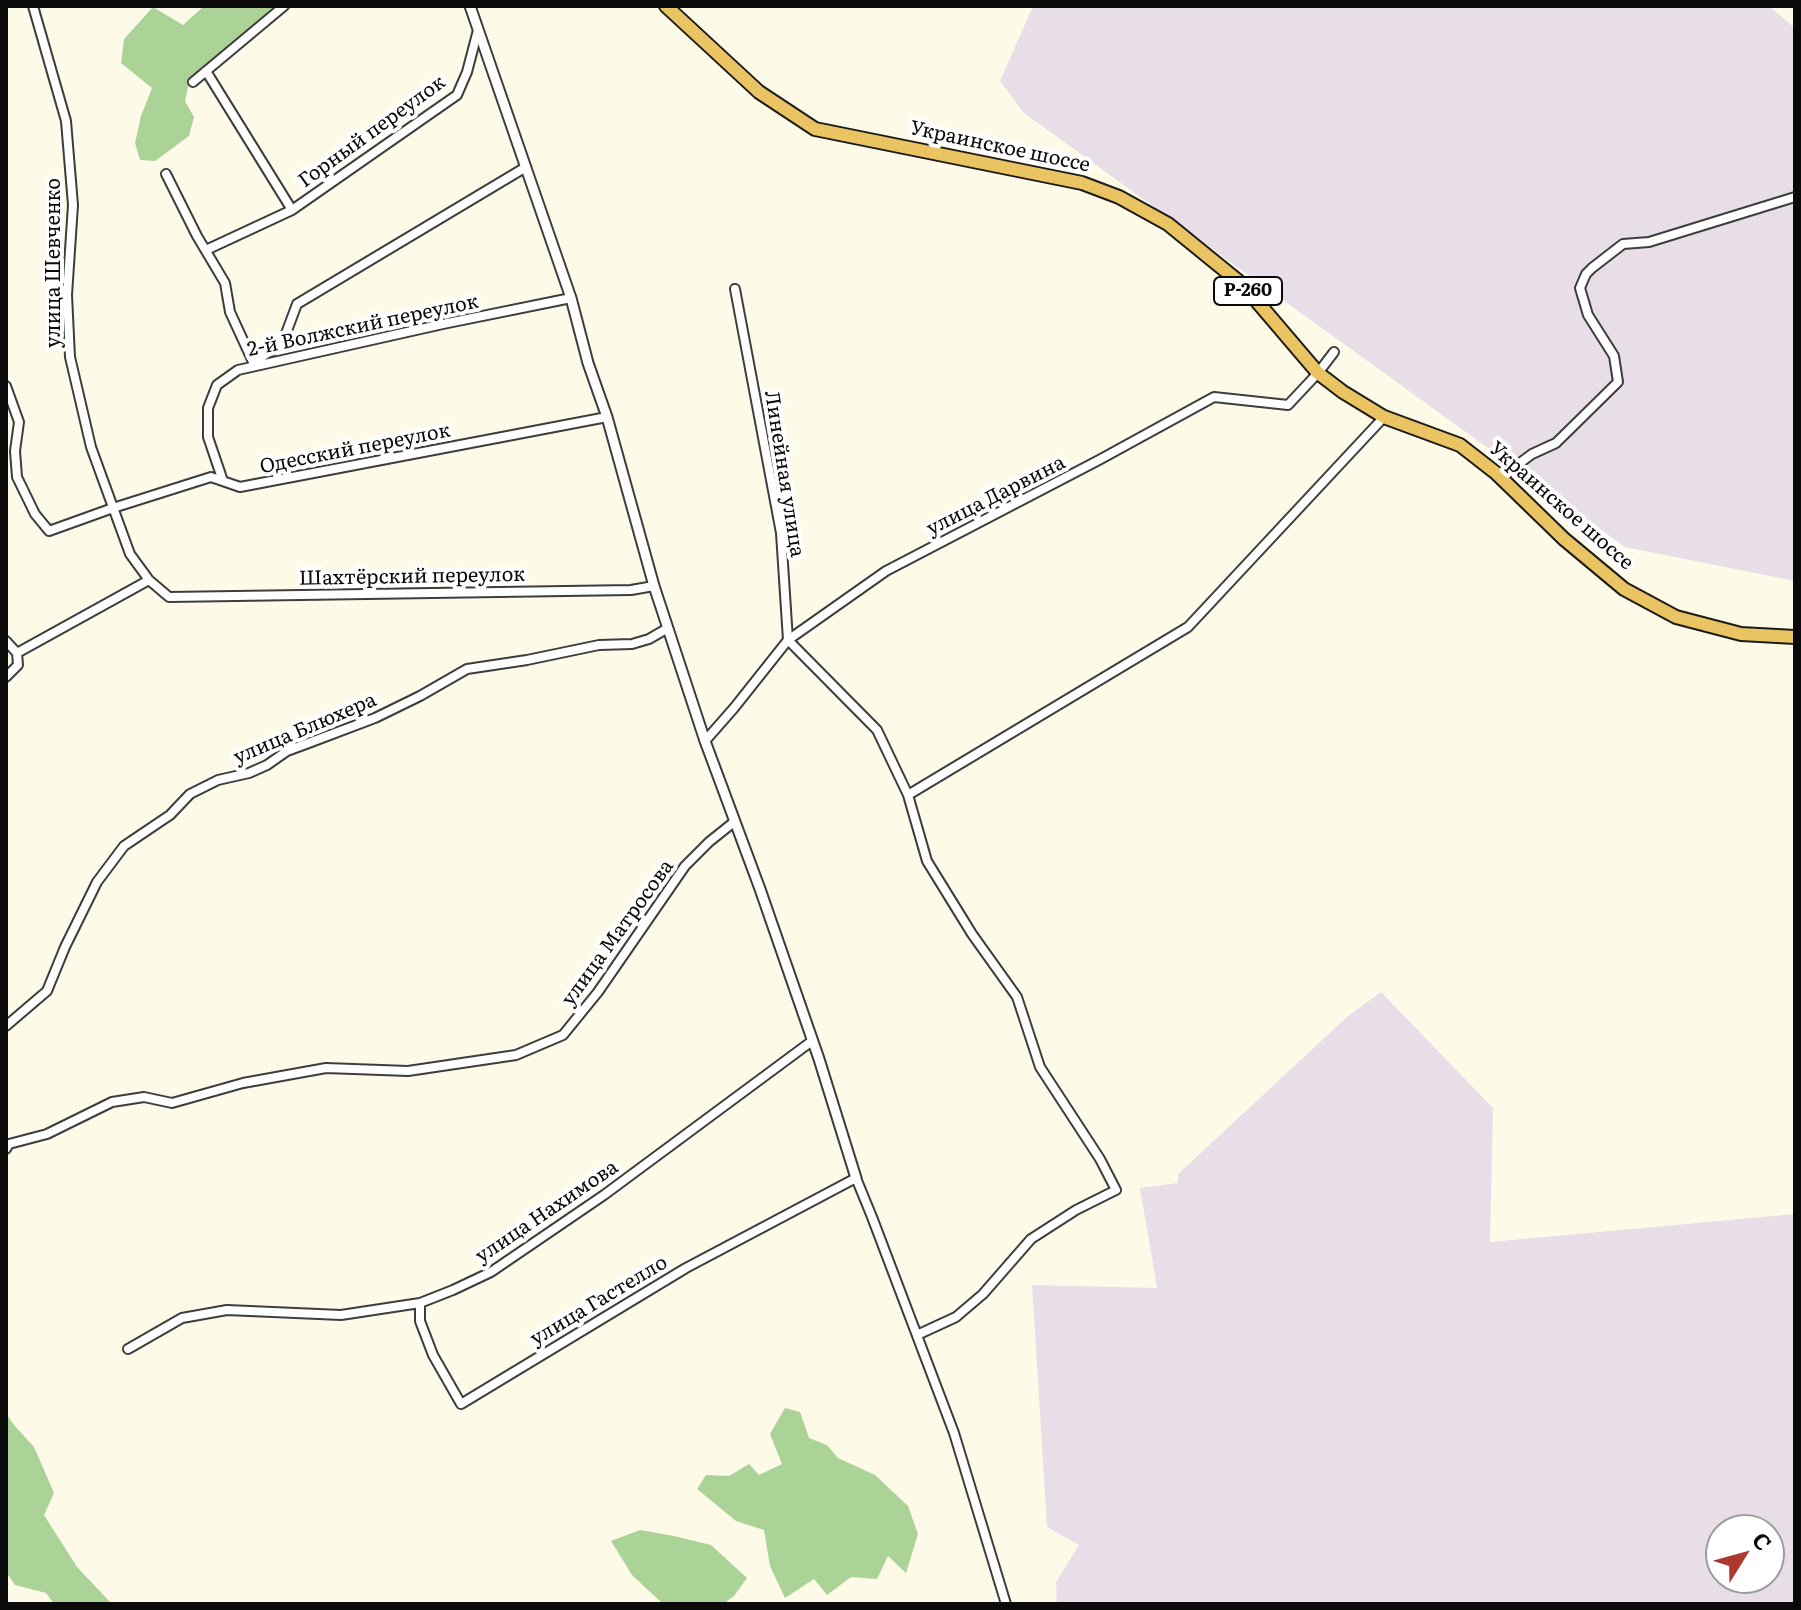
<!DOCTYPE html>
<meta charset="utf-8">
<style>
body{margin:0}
#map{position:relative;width:1801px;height:1610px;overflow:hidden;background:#fdfbe8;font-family:Literata,serif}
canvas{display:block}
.frame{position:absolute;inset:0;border:8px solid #0a0a0a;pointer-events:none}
.north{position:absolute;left:1705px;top:1514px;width:80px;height:80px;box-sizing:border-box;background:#fff;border:2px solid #9d9d9d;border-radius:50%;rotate:53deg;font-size:22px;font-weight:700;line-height:32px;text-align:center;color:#0a0a0a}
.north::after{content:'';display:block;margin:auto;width:28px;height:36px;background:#ac382f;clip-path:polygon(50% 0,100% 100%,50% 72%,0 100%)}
</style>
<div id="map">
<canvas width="1801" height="1610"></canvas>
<div class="frame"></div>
<div class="north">С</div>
</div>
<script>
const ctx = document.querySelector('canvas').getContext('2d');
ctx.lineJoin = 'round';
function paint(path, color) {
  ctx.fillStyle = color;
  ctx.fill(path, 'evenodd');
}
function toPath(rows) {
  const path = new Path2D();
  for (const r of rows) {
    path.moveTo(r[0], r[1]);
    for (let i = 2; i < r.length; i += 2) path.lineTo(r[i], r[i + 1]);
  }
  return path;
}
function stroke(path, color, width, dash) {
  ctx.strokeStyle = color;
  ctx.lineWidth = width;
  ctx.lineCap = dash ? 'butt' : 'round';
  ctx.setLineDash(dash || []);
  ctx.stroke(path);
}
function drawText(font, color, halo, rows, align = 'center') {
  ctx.font = font + ' Literata,serif';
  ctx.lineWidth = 8;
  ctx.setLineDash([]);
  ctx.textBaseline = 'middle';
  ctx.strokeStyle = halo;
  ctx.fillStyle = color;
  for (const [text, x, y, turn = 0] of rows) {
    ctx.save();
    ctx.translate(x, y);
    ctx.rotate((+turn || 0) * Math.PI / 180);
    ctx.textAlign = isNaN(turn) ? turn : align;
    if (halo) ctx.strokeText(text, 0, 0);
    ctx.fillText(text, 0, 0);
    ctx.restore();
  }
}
paint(toPath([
 [1033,6,1769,6,1795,28,1795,581,1625,547,1024,113,1000,81],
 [1381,992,1493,1108,1490,1242,1795,1214,1795,1604,1057,1604,1056,1582,1079,1545,1047,1527,1032,1285,1157,1288,1140,1188,1178,1183,1178,1174,1348,1016],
 [1721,1530,1769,1530,1769,1578,1721,1578]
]), '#e8dee8');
paint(toPath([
 [204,6,277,6,190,78,185,101,194,117,189,136,155,161,140,160,135,143,141,116,152,88,121,63,124,39,153,7,183,25],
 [785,1408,800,1412,809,1438,827,1445,838,1458,875,1475,908,1506,918,1534,906,1573,888,1556,877,1579,851,1577,827,1595,814,1579,785,1598,770,1566,764,1530,736,1521,697,1489,706,1475,729,1476,749,1464,759,1475,782,1464,770,1434],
 [6,1413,14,1425,34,1447,54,1493,44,1515,77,1567,112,1604,54,1604,46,1593,15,1585,6,1572],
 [640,1530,674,1536,711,1545,747,1578,734,1596,723,1604,663,1604,632,1575,611,1541]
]), '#abd397');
const minor = toPath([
 [33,6,66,121,73,205,67,295,70,357,91,447,130,554,149,580,169,597,631,590,654,586],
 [206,71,292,210],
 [193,82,284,6],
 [166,174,197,236,225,283,230,312,254,364],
 [206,250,292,210,457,95,467,72,478,30],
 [735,289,781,533,788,640,877,730,908,795,927,861,972,934,1017,997,1040,1067,1100,1159,1116,1190,1076,1210,1031,1239,983,1294,956,1317,917,1335],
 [254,362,282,344,297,304,526,167],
 [6,386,19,422,15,451,17,477,35,514,49,531,113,508,211,477,240,487,607,417],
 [1501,477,1532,454,1556,443,1618,382,1614,356,1588,315,1580,288,1586,274,1592,268,1623,244,1649,242,1795,197],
 [223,481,208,437,208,408,217,385,238,370,443,324,571,298],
 [6,641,17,653],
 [17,653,149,580],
 [6,677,18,665,17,653],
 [705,741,734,708,788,640,886,571,1099,460,1214,397,1288,405,1318,373,1334,352],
 [908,795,1188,627,1384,417],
 [6,1026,47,991,65,947,97,882,124,846,170,815,190,794,218,780,249,773,267,765,287,751,306,744,375,718,420,696,467,669,527,660,599,645,632,644,649,639,668,628],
 [6,1149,9,1144,47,1134,112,1102,144,1097,172,1103,243,1083,326,1068,408,1071,516,1055,563,1035,598,992,685,866,709,842,734,822],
 [420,1303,420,1321,433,1355,461,1404,686,1268,856,1178,872,1217,954,1433,1006,1604],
 [128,1349,182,1318,227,1310,341,1315,420,1303,453,1290,491,1272,604,1195,812,1041]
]);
const tertiary = toPath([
 [470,6,571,298,588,363,607,417,654,586,705,741,760,889,819,1059,856,1178]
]);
const trunk = toPath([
 [666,6,759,92,815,129,1082,183,1119,197,1168,224,1243,285,1318,373,1343,392,1384,417,1460,445,1496,473,1564,539,1624,589,1676,617,1741,634,1795,637]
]);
stroke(minor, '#3d3d3d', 12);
stroke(tertiary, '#3d3d3d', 13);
stroke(trunk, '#1b1b1b', 16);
stroke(minor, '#fff', 8);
stroke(tertiary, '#fff', 9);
stroke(trunk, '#eac462', 12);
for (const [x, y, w] of [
 [1248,291,68]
]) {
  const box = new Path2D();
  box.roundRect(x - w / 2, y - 14, w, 28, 6);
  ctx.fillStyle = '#fff';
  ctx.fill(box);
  stroke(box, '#0a0a0a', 2);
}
drawText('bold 18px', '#0a0a0a', null, [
 ["Р-260",1248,291]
]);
drawText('20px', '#0a0a0a', '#fff', [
 ["Горный переулок",372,132,-36],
 ["Украинское шоссе",1000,147,12],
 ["улица Шевченко",54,263,-90],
 ["2-й Волжский переулок",363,326,-12],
 ["Одесский переулок",355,449,-11],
 ["Линейная улица",784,474,81],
 ["улица Дарвина",996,496,-27],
 ["Украинское шоссе",1561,506,41],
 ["Шахтёрский переулок",412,577,-1],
 ["улица Блюхера",305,729,-23],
 ["улица Матросова",618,933,-54],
 ["улица Нахимова",547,1212,-34],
 ["улица Гастелло",599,1301,-31]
]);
</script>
